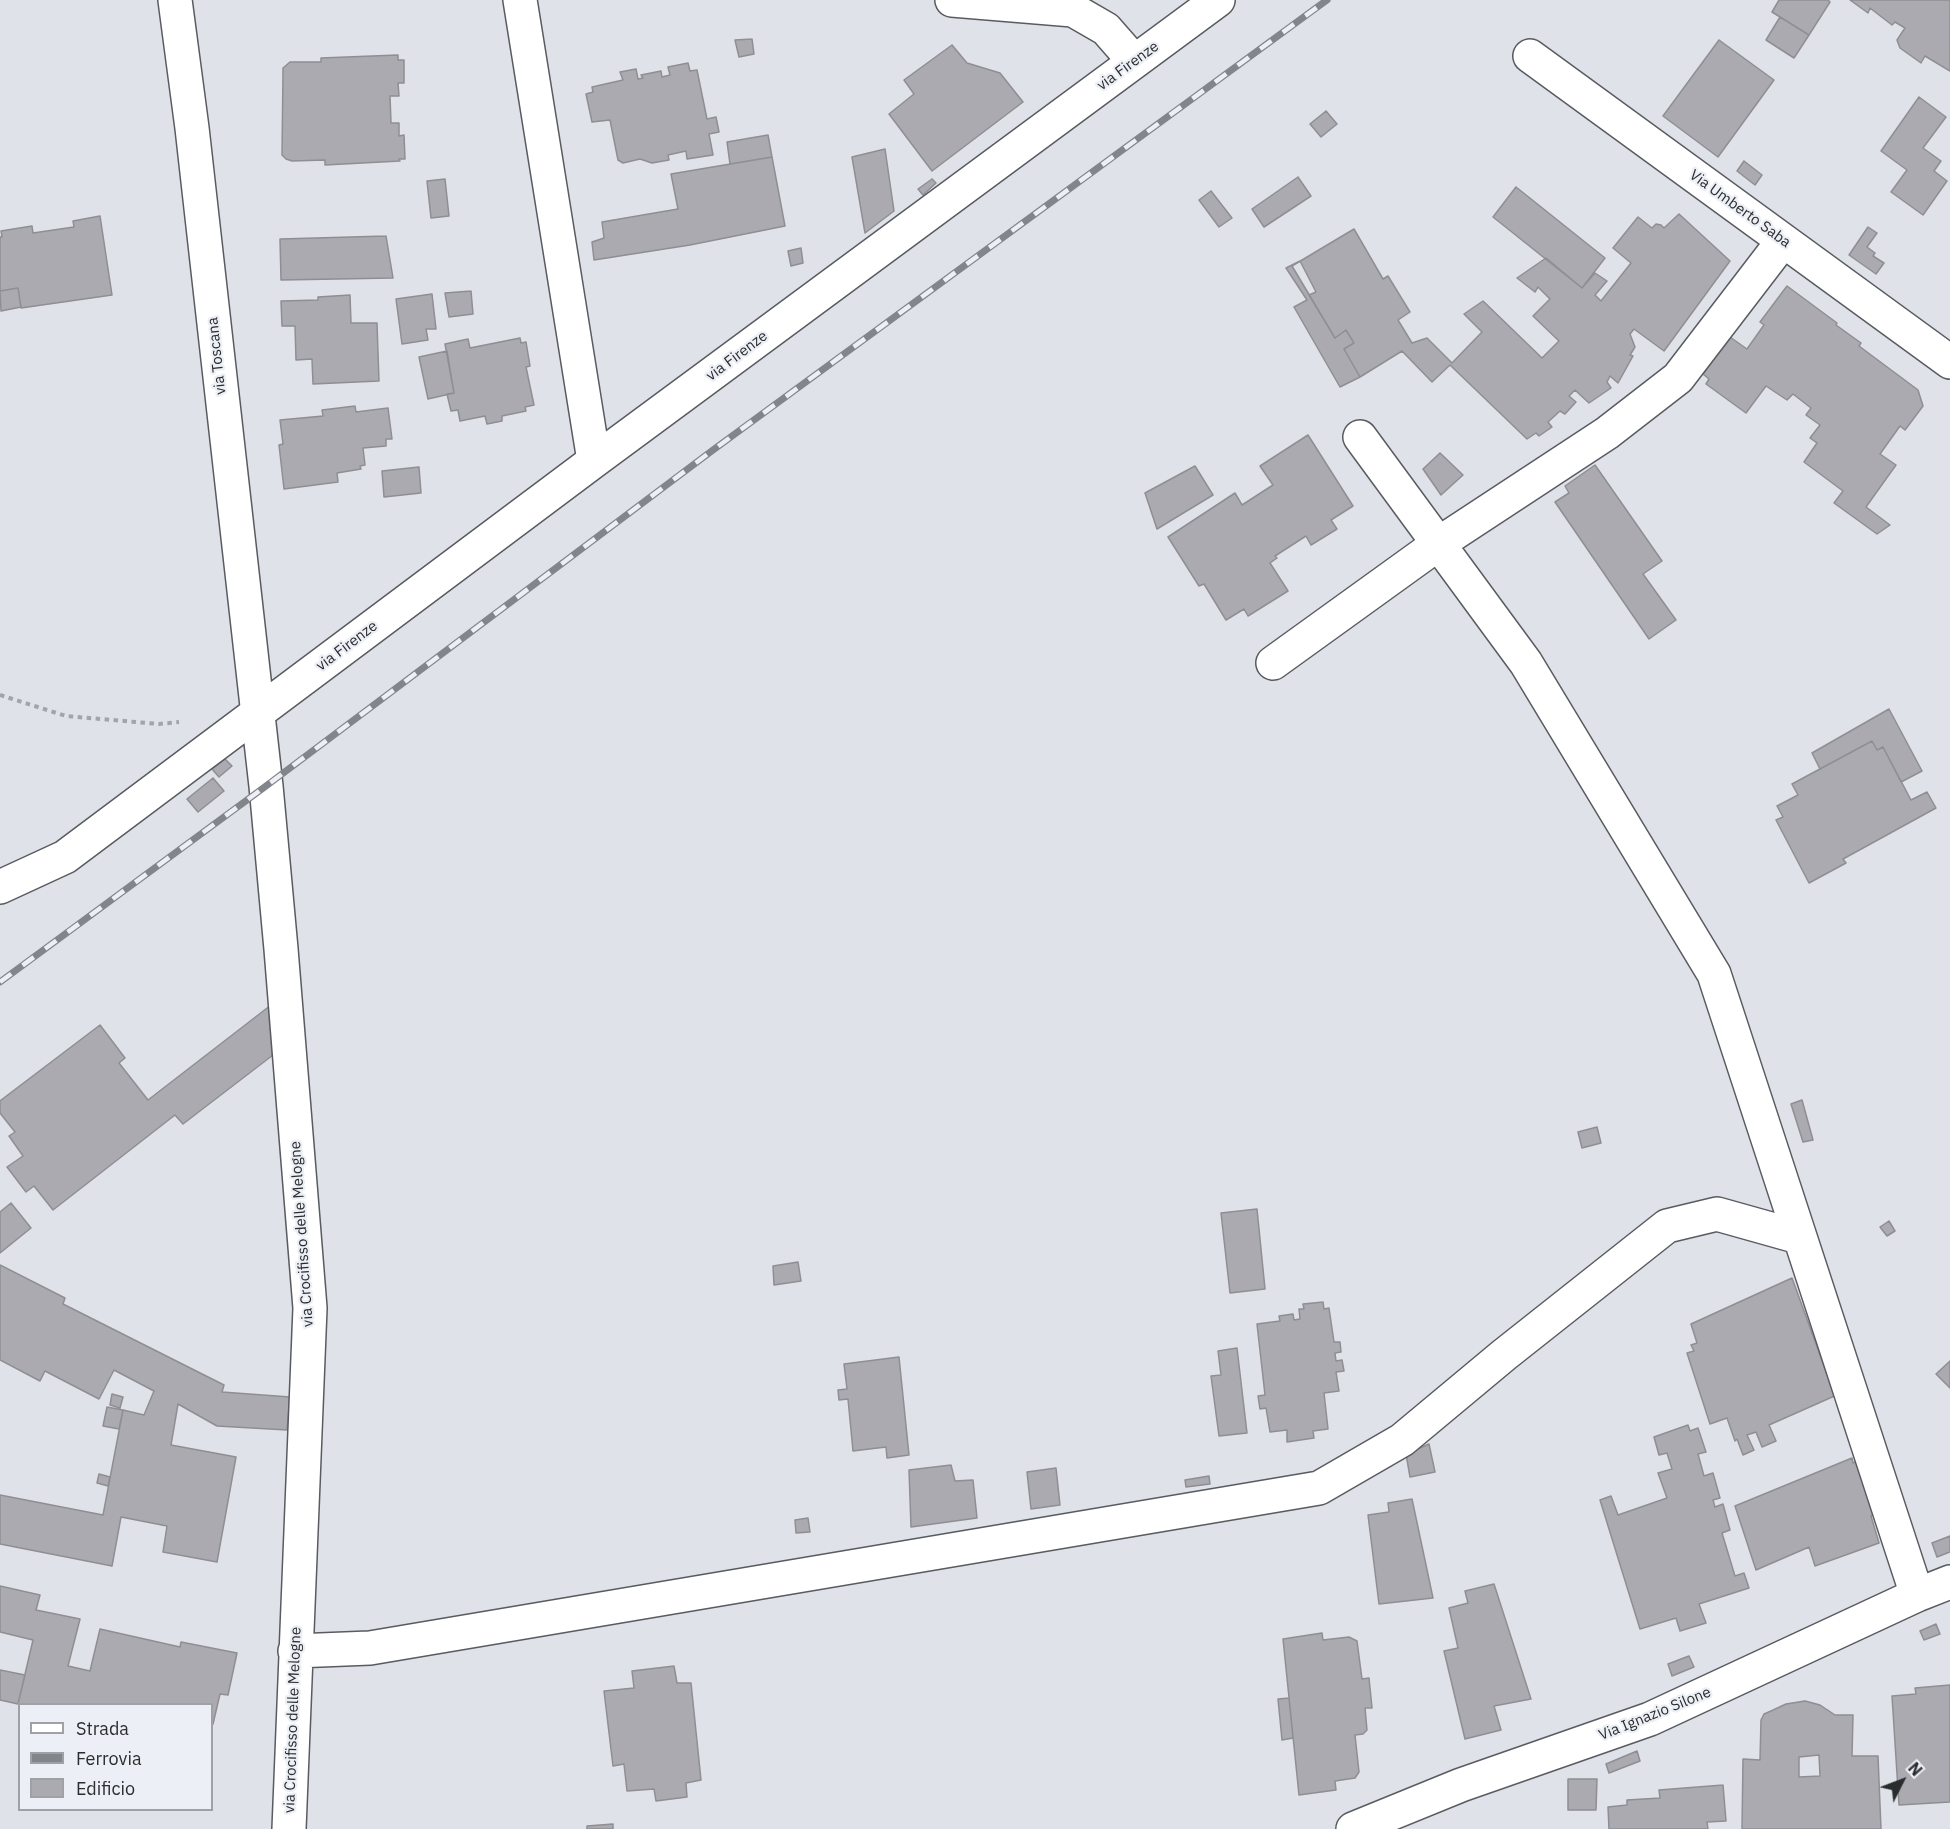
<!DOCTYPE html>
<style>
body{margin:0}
#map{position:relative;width:1950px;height:1829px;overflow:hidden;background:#dfe2e8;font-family:"IBM Plex Sans",sans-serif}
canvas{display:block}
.legend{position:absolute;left:18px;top:1703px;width:195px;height:108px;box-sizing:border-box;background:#eceff5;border:2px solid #9ea1a5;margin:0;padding:8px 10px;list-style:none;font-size:18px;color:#2a2c2e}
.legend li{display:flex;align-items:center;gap:12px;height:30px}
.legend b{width:30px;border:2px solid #9ea1a5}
.north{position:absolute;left:1872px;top:1751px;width:60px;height:60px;-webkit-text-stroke:4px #eceff5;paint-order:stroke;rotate:48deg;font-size:16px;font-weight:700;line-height:24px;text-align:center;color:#2a2c2e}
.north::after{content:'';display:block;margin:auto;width:21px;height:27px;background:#2a2c2e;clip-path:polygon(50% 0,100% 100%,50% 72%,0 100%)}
</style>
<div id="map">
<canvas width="1950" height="1829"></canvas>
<ul class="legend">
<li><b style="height:8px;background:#fff"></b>Strada</li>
<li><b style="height:8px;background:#828589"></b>Ferrovia</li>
<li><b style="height:16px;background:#abaab0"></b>Edificio</li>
</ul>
<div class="north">N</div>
</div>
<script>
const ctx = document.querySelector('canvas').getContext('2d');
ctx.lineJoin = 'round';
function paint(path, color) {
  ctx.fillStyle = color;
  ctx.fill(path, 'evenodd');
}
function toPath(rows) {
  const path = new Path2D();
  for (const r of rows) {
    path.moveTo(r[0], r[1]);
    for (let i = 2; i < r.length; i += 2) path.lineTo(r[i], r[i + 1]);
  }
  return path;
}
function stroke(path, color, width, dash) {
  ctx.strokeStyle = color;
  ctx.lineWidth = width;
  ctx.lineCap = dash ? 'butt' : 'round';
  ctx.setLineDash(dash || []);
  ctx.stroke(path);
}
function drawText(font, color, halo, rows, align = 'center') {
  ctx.font = font + ' "IBM Plex Sans",sans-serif';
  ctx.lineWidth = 4.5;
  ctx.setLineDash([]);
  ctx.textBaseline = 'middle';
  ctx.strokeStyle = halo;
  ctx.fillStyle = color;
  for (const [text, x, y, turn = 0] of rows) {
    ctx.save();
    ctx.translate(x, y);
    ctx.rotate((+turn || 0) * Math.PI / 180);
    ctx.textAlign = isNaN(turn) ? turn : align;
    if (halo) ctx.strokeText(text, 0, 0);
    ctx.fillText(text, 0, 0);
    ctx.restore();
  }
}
const building = toPath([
 [1779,0,1828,0,1830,2,1809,35,1772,12,1779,0],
 [1850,0,1950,0,1950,71,1925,56,1921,63,1900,48,1897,40,1905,28,1895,22,1892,25,1870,8,1868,13,1850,0],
 [1780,17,1809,35,1794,58,1766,40,1780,17],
 [752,39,754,54,739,57,735,40,752,39],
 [1719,40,1774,80,1718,157,1663,116,1719,40],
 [952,45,967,63,1000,73,1023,102,932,171,889,114,914,94,904,80,952,45],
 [398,55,398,60,404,60,404,83,398,83,399,96,390,96,391,123,399,123,399,136,404,135,405,159,399,159,400,161,325,165,325,160,292,161,286,159,282,155,283,73,283,68,290,62,321,62,321,58,398,55],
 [688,63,690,71,697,70,707,119,716,117,719,132,709,134,713,155,687,159,686,151,668,155,669,160,652,163,640,159,623,163,618,160,610,120,592,122,586,94,593,92,592,87,623,80,620,72,636,69,638,79,643,78,641,75,661,71,662,77,670,75,668,67,688,63],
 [1919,97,1946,117,1923,148,1941,161,1934,171,1947,181,1923,215,1891,192,1907,170,1881,151,1919,97],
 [1326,111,1337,124,1321,137,1310,124,1326,111],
 [768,135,772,157,730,164,727,142,768,135],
 [885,149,894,211,865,233,852,157,885,149],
 [772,157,785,226,690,245,594,260,592,242,604,238,602,222,678,209,671,174,772,157],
 [1744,161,1762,175,1755,185,1737,171,1744,161],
 [1298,177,1311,196,1264,227,1252,209,1298,177],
 [445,179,449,216,431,218,427,181,445,179],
 [932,179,936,183,923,195,918,189,932,179],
 [1516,187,1605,258,1582,288,1493,217,1516,187],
 [1211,191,1232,218,1219,227,1199,200,1211,191],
 [1679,214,1730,261,1664,351,1634,329,1630,334,1635,347,1630,355,1633,356,1618,383,1610,376,1607,382,1611,388,1589,403,1575,390,1569,396,1576,402,1565,414,1560,411,1548,422,1552,427,1539,436,1536,433,1527,439,1450,365,1432,382,1402,351,1360,377,1344,349,1354,343,1346,330,1335,338,1292,266,1354,229,1383,279,1388,276,1410,312,1398,320,1412,343,1427,338,1452,363,1482,332,1464,314,1483,301,1542,358,1559,341,1533,316,1550,299,1538,287,1535,292,1517,278,1546,258,1582,288,1595,273,1607,281,1595,295,1601,301,1631,263,1613,248,1638,217,1652,228,1656,224,1661,225,1664,228,1679,214],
 [100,216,112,295,21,308,18,288,0,291,0,237,2,237,1,231,32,226,33,233,74,227,73,221,100,216],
 [1868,227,1877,233,1867,247,1875,253,1873,256,1884,263,1876,274,1849,255,1868,227],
 [386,236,393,278,281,280,280,239,386,236],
 [801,248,803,263,791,266,788,251,801,248],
 [1300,261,1316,292,1309,295,1335,338,1346,330,1354,343,1344,349,1360,377,1340,387,1294,307,1307,300,1286,268,1300,261],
 [1787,286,1837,323,1836,325,1861,343,1859,346,1918,390,1923,406,1905,430,1900,426,1880,454,1896,465,1866,507,1890,525,1877,534,1834,503,1843,491,1804,462,1817,443,1810,438,1820,425,1806,415,1811,408,1793,394,1787,400,1766,386,1746,413,1706,384,1709,379,1703,374,1730,337,1747,349,1764,325,1760,322,1787,286],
 [18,288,21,307,1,311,0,291,18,288],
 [471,291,473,314,449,317,445,293,471,291],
 [432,294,436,329,426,329,428,340,402,344,396,299,432,294],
 [350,295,351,323,377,323,379,381,313,384,312,359,296,360,295,326,282,326,281,301,318,300,318,297,350,295],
 [520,338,521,343,526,342,530,366,526,367,534,405,525,407,526,411,502,416,502,421,487,424,485,416,460,421,458,410,451,411,447,394,454,393,445,344,468,339,470,348,520,338],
 [447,351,454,393,428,399,419,357,447,351],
 [355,406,356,412,388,408,392,439,386,439,386,446,363,448,365,465,360,466,361,469,337,473,338,482,284,489,279,445,283,444,280,420,323,416,322,410,355,406],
 [1308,435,1353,506,1331,520,1337,529,1311,545,1306,536,1275,556,1277,558,1270,563,1288,591,1248,616,1244,609,1226,620,1204,584,1199,586,1168,537,1235,493,1242,505,1273,485,1260,466,1308,435],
 [1440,453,1463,475,1441,495,1423,469,1440,453],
 [1595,465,1662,561,1643,574,1676,620,1649,639,1555,502,1569,493,1565,486,1595,465],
 [1195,466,1213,495,1157,529,1145,493,1195,466],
 [419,467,421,493,384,497,382,471,419,467],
 [1889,709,1922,771,1901,782,1883,747,1877,750,1872,741,1820,769,1812,753,1889,709],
 [1872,741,1877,750,1883,747,1911,800,1927,792,1936,808,1843,859,1846,863,1809,883,1776,820,1783,817,1777,806,1798,795,1792,784,1872,741],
 [225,759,232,766,219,777,212,769,225,759],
 [213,778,224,791,198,812,187,799,213,778],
 [271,1005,273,1055,183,1124,175,1115,53,1210,34,1186,26,1192,7,1167,23,1156,9,1136,15,1132,0,1113,0,1101,100,1025,125,1058,119,1063,148,1100,271,1005],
 [1802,1100,1813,1140,1803,1142,1791,1104,1802,1100],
 [1597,1127,1601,1143,1582,1148,1578,1132,1597,1127],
 [11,1203,31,1228,0,1253,0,1212,11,1203],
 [1257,1209,1265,1289,1230,1293,1221,1213,1257,1209],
 [1889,1221,1895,1231,1887,1236,1880,1227,1889,1221],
 [798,1262,801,1281,774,1285,773,1266,798,1262],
 [0,1265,65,1298,63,1304,224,1385,222,1392,290,1397,287,1430,217,1426,178,1404,171,1445,236,1457,217,1562,163,1552,167,1526,121,1517,112,1566,0,1544,0,1495,103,1515,123,1410,144,1415,154,1391,114,1370,99,1399,45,1371,40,1381,0,1360,0,1265],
 [1792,1278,1828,1377,1831,1375,1839,1394,1769,1425,1776,1441,1762,1447,1756,1432,1747,1435,1754,1450,1743,1455,1737,1439,1735,1441,1727,1418,1710,1424,1687,1353,1694,1351,1691,1345,1697,1343,1691,1324,1792,1278],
 [1323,1302,1324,1309,1329,1308,1334,1342,1340,1342,1341,1352,1335,1353,1336,1361,1342,1360,1344,1371,1336,1372,1339,1391,1324,1393,1328,1429,1313,1431,1314,1438,1287,1442,1287,1430,1270,1432,1266,1408,1260,1409,1258,1396,1265,1395,1257,1324,1280,1321,1279,1316,1293,1314,1294,1320,1300,1319,1299,1309,1304,1309,1303,1304,1323,1302],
 [1237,1348,1247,1433,1219,1436,1211,1376,1221,1375,1218,1351,1237,1348],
 [899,1357,909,1455,887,1458,886,1447,853,1451,848,1399,839,1400,838,1390,847,1389,844,1364,899,1357],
 [1950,1361,1950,1388,1936,1374,1950,1361],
 [112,1394,123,1397,120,1408,110,1405,112,1394],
 [107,1407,123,1410,119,1429,103,1426,107,1407],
 [1688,1425,1690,1431,1698,1428,1706,1452,1698,1454,1704,1476,1713,1473,1720,1498,1713,1500,1715,1507,1723,1504,1730,1530,1722,1533,1735,1576,1744,1573,1749,1588,1699,1604,1706,1623,1680,1631,1676,1618,1640,1629,1600,1500,1611,1496,1618,1515,1667,1498,1658,1473,1672,1469,1667,1453,1659,1455,1654,1437,1688,1425],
 [1429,1444,1435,1472,1410,1477,1406,1454,1429,1444],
 [1852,1458,1853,1463,1858,1461,1875,1514,1871,1516,1879,1543,1815,1566,1809,1547,1756,1570,1735,1506,1852,1458],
 [951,1465,955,1481,973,1480,977,1518,911,1527,909,1470,951,1465],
 [1056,1468,1060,1505,1031,1509,1027,1472,1056,1468],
 [99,1474,110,1477,108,1486,97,1483,99,1474],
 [1209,1476,1210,1484,1186,1487,1185,1480,1209,1476],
 [1412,1499,1433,1598,1379,1604,1368,1515,1389,1512,1388,1503,1412,1499],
 [808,1518,810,1532,796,1533,795,1520,808,1518],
 [1950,1536,1950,1552,1937,1557,1932,1543,1950,1536],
 [1494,1584,1531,1699,1494,1706,1501,1730,1465,1739,1444,1651,1458,1648,1449,1608,1468,1603,1465,1591,1494,1584],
 [0,1586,40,1595,36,1610,80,1619,68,1666,90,1671,100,1629,180,1647,181,1642,237,1653,228,1695,220,1694,213,1724,212,1723,212,1704,18,1704,33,1640,0,1632,0,1586],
 [1936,1624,1940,1634,1924,1640,1920,1631,1936,1624],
 [1322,1633,1323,1640,1349,1637,1357,1641,1362,1679,1369,1678,1372,1708,1365,1708,1367,1730,1363,1734,1355,1735,1359,1772,1355,1778,1335,1781,1336,1790,1299,1795,1283,1639,1322,1633],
 [1689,1656,1694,1667,1672,1676,1668,1664,1689,1656],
 [674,1666,677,1683,691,1683,701,1780,686,1783,687,1797,656,1801,654,1789,627,1791,624,1764,613,1766,604,1691,634,1688,632,1671,674,1666],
 [0,1670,25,1675,18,1704,0,1700,0,1670],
 [1950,1685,1950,1802,1899,1805,1892,1696,1916,1694,1915,1688,1950,1685],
 [1289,1698,1293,1738,1282,1740,1278,1699,1289,1698],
 [1805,1701,1820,1705,1835,1715,1853,1715,1852,1756,1878,1756,1881,1829,1742,1829,1743,1759,1760,1760,1761,1720,1764,1714,1771,1711,1786,1704,1805,1701],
 [1819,1755,1820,1776,1799,1777,1799,1757,1819,1755],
 [1637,1751,1640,1761,1609,1773,1606,1764,1637,1751],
 [1568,1779,1597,1779,1596,1810,1568,1810,1568,1779],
 [1723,1785,1726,1821,1707,1822,1708,1829,1609,1829,1608,1807,1627,1805,1627,1800,1660,1798,1659,1790,1723,1785],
 [613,1824,613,1829,587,1829,587,1826,613,1824]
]);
paint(building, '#abaab0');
stroke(building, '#8f8e93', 1.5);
const minor = toPath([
 [175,0,192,128,266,786,281,949,310,1308,289,1829],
 [520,0,594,461],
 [952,0,1073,10,1106,29,1134,61],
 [1530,56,1950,362],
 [1360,437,1526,663,1714,974,1917,1595],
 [1273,663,1438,544,1607,433,1678,378,1783,241],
 [0,887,65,857,594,461,1218,0],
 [295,1651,370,1648,1319,1488,1402,1440,1504,1355,1667,1226,1717,1214,1799,1237],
 [1353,1829,1461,1785,1650,1719,1917,1595,1950,1582]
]);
stroke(minor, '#585b60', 36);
stroke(toPath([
 [0,695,66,716,159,724,179,722]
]), '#a1a4a8', 4, [4.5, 4.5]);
stroke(minor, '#fff', 33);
const rail = toPath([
 [0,982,266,786,713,450,1327,0]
]);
stroke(rail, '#828589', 7);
stroke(rail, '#eceff5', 4.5, [14]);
drawText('15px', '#2a2c2e', '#eceff5', [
 ["via Firenze",1128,66,-36],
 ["Via Umberto Saba",1740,209,36],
 ["via Toscana",217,356,-96],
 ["via Firenze",737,356,-37],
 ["via Firenze",347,646,-37],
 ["via Crocifisso delle Melogne",302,1234,-94],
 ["Via Ignazio Silone",1655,1714,-22],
 ["via Crocifisso delle Melogne",293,1720,-88]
]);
</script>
